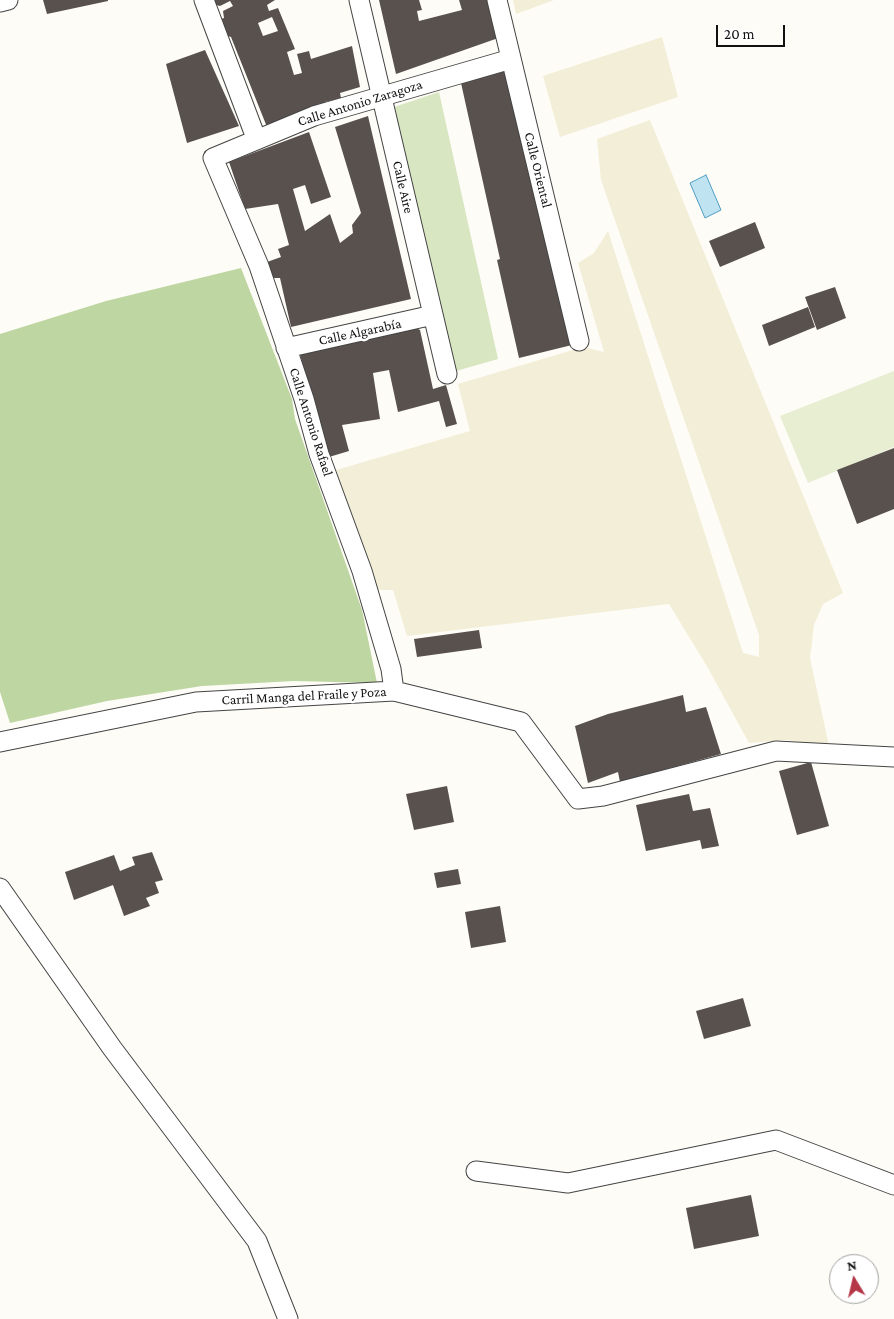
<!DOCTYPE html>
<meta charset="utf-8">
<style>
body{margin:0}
#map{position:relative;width:894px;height:1319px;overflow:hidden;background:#fefcf6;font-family:"Crimson Pro",serif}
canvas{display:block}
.north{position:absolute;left:829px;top:1254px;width:50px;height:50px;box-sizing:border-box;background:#fff;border:1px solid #a0a0a0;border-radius:50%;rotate:351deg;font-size:14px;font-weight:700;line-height:20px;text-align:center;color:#111}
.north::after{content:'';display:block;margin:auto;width:18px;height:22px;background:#b43647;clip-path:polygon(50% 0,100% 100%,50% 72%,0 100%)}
.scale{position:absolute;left:716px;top:25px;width:69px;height:22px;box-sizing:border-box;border:2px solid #111;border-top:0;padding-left:6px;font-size:15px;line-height:18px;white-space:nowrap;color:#111;-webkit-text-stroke:4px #fff;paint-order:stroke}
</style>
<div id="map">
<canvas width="894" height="1319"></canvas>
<div class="north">N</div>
<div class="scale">20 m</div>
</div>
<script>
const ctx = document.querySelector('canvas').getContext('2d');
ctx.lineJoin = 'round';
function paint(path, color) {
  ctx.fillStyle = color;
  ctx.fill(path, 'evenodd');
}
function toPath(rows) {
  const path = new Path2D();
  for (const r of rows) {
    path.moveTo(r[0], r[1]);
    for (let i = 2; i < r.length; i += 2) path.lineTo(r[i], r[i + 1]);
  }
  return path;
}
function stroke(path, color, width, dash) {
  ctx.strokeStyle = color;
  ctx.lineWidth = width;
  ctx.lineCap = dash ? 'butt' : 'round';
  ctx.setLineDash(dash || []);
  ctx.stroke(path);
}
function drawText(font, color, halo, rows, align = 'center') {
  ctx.font = font + ' "Crimson Pro",serif';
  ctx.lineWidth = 5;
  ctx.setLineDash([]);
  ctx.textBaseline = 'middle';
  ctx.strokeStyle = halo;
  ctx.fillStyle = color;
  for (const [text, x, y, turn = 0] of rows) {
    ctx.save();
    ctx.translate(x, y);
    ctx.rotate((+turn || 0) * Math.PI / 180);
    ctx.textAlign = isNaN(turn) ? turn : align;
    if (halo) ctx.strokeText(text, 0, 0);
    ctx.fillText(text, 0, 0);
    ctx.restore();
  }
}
paint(toPath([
 [513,0,554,0,516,14],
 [662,37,678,97,560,137,543,76],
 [650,120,843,593,823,604,814,625,810,658,829,746,786,740,749,743,708,668,669,604,407,636,393,590,378,590,336,470,470,431,458,384,583,347,604,352,578,263,594,253,608,231,743,653,759,657,759,635,601,180,597,139]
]), '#f3eed7');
paint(toPath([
 [439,92,498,359,456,371,394,107]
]), '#d8e6c1');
paint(toPath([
 [241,268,292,399,295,419,362,610,377,683,294,681,202,686,107,701,10,723,0,692,0,334,106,301]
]), '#bed6a2');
paint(toPath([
 [894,371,894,447,808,483,780,416]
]), '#e7eed2');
const water = toPath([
 [706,175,721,210,705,218,690,183,706,175]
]);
paint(water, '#bfe3f1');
stroke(water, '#4d9dc1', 1);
paint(toPath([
 [43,0,108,0,108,1,47,14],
 [214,0,275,0,267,5,269,11,278,8,295,49,287,52,294,75,302,73,297,54,309,51,311,59,352,46,360,87,340,93,341,98,325,102,326,105,267,127,231,37,228,36,221,19,224,18,223,11,233,6,230,1,220,6,216,5],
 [272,17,278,31,263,36,258,23],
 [379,0,419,0,422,10,417,11,419,21,462,10,459,0,495,0,504,36,396,74],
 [205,50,239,126,187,143,166,64],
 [511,66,572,345,519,358,497,260,500,259,461,83],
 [368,116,411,299,291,327,280,278,273,278,267,262,281,257,278,249,289,245,278,204,245,209,229,162,309,132,331,197,311,204,305,185,293,189,305,231,330,214,340,243,353,233,352,225,361,213,335,127],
 [755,222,765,248,720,267,709,241],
 [835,287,846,318,817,330,805,297],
 [808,307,815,327,769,346,762,325],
 [409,324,420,330,433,389,446,385,457,424,446,427,439,401,398,412,389,370,373,373,380,419,342,425,349,451,329,457,299,351],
 [894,448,894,509,857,524,837,470],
 [479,630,482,648,417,657,414,639],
 [683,695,686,712,706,707,721,754,620,782,618,772,588,783,575,726,608,714],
 [811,762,829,826,797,835,779,771],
 [447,786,454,822,414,830,406,794],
 [689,794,693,811,710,808,719,846,702,849,700,840,646,851,636,805],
 [152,852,163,880,155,882,159,893,146,898,150,906,124,916,113,885,74,900,65,872,114,855,120,871,135,865,132,857],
 [458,869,461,884,437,888,434,873],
 [500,906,506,942,471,948,465,912],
 [743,998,751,1026,704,1039,696,1011],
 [751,1195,759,1236,694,1249,686,1208]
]), '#59514e');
const minor = toPath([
 [204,0,256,138],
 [359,0,447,374],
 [497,0,579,341],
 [0,2,8,0],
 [286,348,433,315],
 [394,691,391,669,362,571,319,454,304,399,259,266,213,158,314,116,511,59],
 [0,742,196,702,394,691,521,722,578,799,603,796,776,751,894,757],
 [0,888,112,1048,257,1241,288,1319],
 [476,1171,568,1183,776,1140,894,1185]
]);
stroke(minor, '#444', 21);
stroke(minor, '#fff', 19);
drawText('14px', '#111', '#fff', [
 ["Calle Antonio Zaragoza",360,103,-17],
 ["Calle Oriental",538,170,76],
 ["Calle Aire",403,187,77],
 ["Calle Algarabía",360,332,-12],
 ["Calle Antonio Rafael",311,422,72],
 ["Carril Manga del Fraile y Poza",304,696,-3]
]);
</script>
